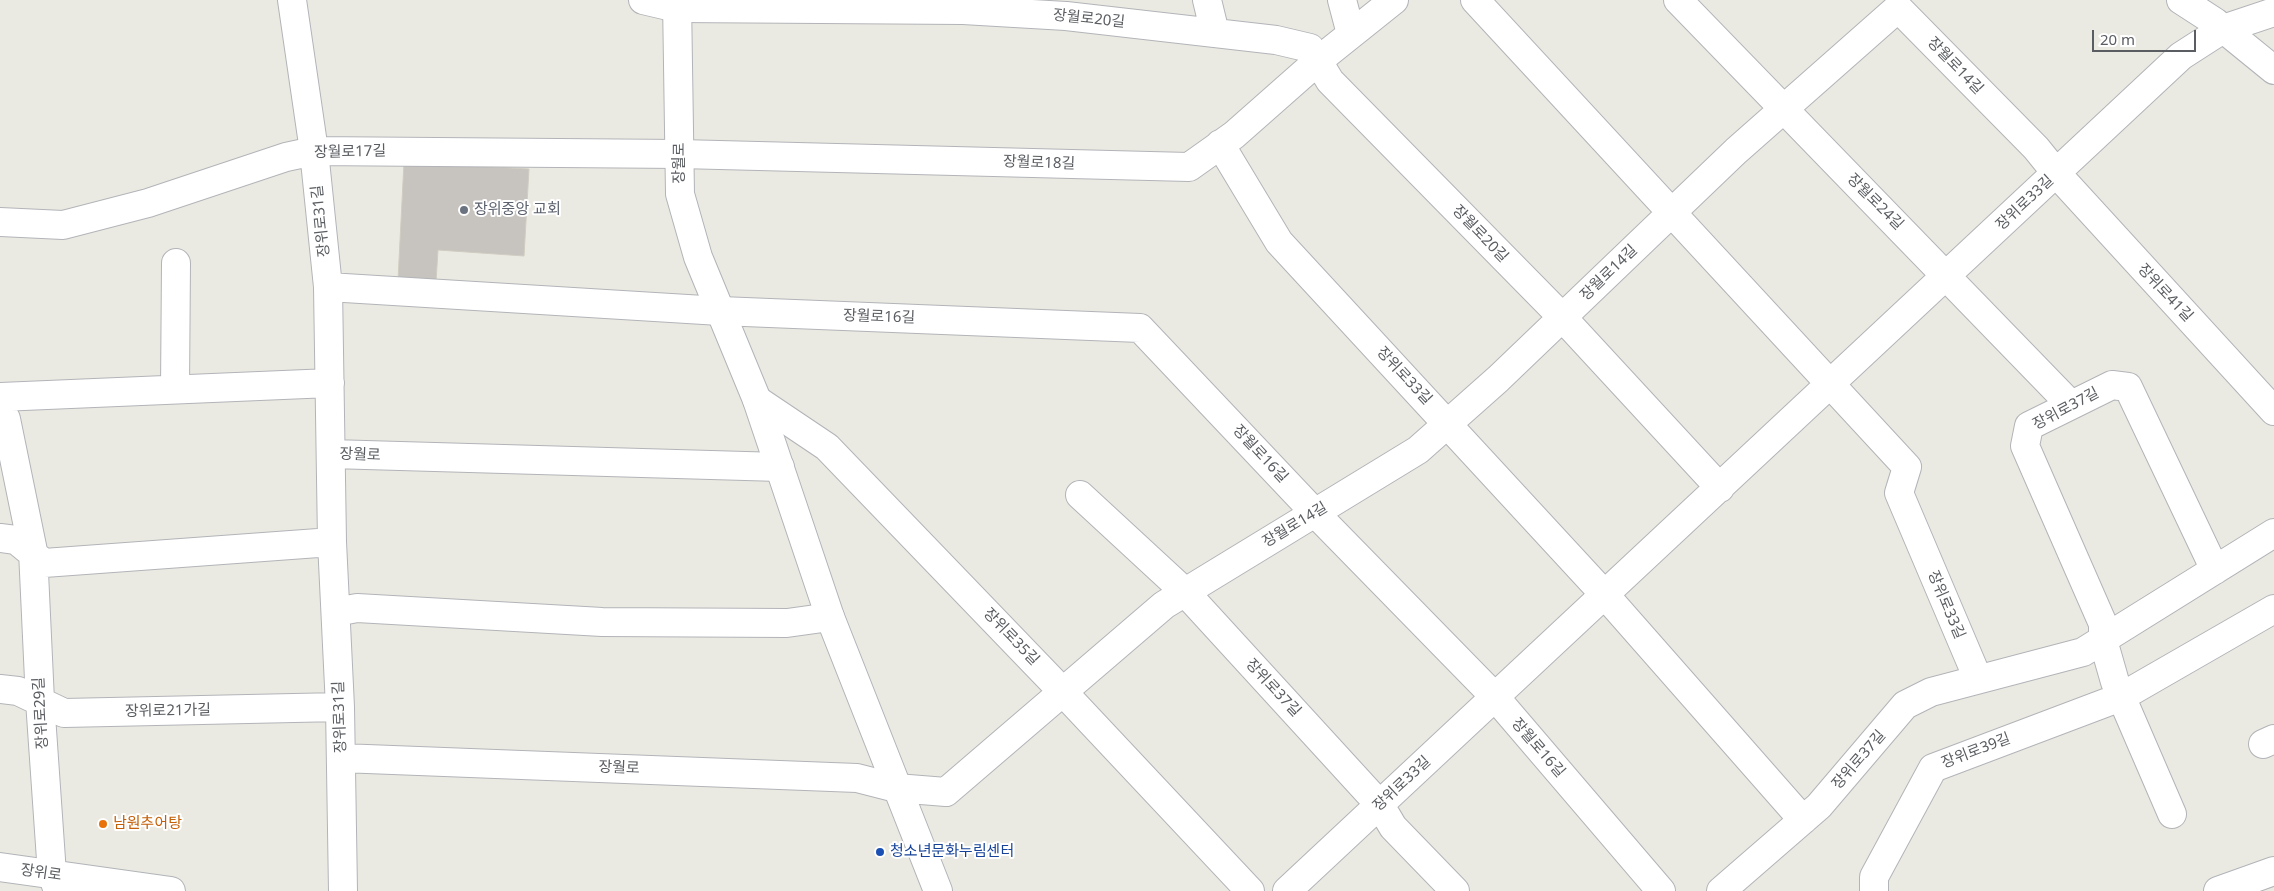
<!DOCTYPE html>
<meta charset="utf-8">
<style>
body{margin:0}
#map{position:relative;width:2274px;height:891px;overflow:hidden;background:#ebeae2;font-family:"Noto Sans",sans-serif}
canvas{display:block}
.scale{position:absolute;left:2092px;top:30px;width:104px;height:22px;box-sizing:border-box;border:2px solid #5a5d61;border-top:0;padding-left:6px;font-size:15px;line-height:18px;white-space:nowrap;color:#5a5d61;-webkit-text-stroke:4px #fff;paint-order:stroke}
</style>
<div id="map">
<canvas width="2274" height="891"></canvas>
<div class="scale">20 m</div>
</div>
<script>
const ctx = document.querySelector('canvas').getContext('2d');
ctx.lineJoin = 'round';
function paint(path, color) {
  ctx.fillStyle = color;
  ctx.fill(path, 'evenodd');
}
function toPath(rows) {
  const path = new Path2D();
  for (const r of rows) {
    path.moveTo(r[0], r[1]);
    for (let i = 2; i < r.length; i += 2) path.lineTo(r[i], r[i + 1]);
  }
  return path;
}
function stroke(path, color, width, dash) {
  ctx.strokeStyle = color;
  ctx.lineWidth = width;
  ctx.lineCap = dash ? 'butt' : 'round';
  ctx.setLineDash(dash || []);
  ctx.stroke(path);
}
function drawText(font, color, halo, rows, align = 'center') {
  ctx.font = font + ' "Noto Sans","Noto Sans KR",sans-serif';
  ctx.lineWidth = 4;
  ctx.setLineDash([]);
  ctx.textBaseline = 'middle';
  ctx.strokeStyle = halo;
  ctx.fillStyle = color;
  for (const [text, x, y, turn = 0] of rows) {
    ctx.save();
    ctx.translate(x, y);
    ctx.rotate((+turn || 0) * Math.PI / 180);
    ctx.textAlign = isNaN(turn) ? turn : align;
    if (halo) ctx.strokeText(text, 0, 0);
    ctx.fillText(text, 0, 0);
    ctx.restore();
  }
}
const building = toPath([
 [404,162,529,169,524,256,438,250,436,282,398,280,404,162]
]);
paint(building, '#c7c4bf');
stroke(building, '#cfccc1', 1);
const street = toPath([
 [292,0,314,151,328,287,332,542,340,707,343,891],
 [643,0,677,8,963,10,1066,16,1276,40,1310,48,1330,81,1562,317,1720,488],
 [1207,0,1215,33],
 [1342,0,1351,34],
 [1475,0,1907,467,1899,493,1978,679],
 [1678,0,2071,405],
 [1220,144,1279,242,1605,595,1803,820],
 [0,222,63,225,148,203,286,157,314,151,680,154,1189,167,1234,135,1319,60,1394,0],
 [328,287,720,311,1140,328,1315,513,1495,697,1661,891],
 [175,389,176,263],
 [0,397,330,383],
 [757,400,827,447,1063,692,1250,891],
 [0,408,6,419,33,551,40,701,52,874,58,891],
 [331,454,780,467],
 [1080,495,1185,592,1380,805,1393,827,1455,891],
 [0,538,16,540,44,563,332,542],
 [336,612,357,608,602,622,787,623,830,617],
 [0,689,18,691,64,713,340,707],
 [2263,744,2274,739],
 [341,758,857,778,896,788,946,792,1164,605,1418,450,1498,379,1736,151,1898,8,2036,148,2057,174,2274,411],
 [2172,814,2115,682,2103,640,2103,624,2025,446,2029,426,2112,385,2128,387,2215,570],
 [1287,891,2181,56,2223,29,2274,12],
 [1721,891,1819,806,1905,705,1931,692,2083,652,2274,533],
 [1874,891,1874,877,1933,768,2121,697,2274,609]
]);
const secondary = toPath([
 [677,0,680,194,698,257,757,400,830,617,938,891],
 [2181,0,2215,22,2274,70],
 [0,867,171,891],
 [2218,891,2274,871]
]);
stroke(street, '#b2b4b8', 30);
stroke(secondary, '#b1b4b8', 30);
stroke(street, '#fff', 28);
stroke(secondary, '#fff', 28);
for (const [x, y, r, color] of [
 [464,210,5,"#6b7280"],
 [103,824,5,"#e8710a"],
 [880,852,5,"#1a4fb4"]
]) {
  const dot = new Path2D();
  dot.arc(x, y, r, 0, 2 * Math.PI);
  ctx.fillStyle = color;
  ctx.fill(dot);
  stroke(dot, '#fff', 2);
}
drawText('15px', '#5a5d61', '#fff', [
 ["장월로20길",1089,19,6],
 ["장월로14길",1955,66,46],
 ["장월로17길",350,152,-1],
 ["장월로",680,163,-90],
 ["장월로18길",1039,163,2],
 ["장월로24길",1875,202,45],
 ["장위로33길",2025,203,-43],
 ["장위로31길",321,221,-96],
 ["장월로20길",1480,234,46],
 ["장월로14길",1609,273,-44],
 ["장위로41길",2165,293,47],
 ["장월로16길",879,317,2],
 ["장위로33길",1404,376,47],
 ["장위로37길",2066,409,-28],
 ["장월로16길",1260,454,47],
 ["장월로",360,455,2],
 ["장월로14길",1295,525,-31],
 ["장위로33길",1946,605,67],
 ["장위로35길",1011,637,46],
 ["장위로37길",1273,688,47],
 ["장위로21가길",168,711,-1],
 ["장위로29길",41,713,-93],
 ["장위로31길",340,717,-92],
 ["장월로16길",1538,748,49],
 ["장위로39길",1976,751,-21],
 ["장위로37길",1859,760,-49],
 ["장월로",619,768,2],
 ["장위로33길",1402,784,-43],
 ["장위로",41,873,8]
]);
drawText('15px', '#5b616d', '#fff', [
 ["장위중앙 교회",474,210]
], 'left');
drawText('15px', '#c56008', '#fff', [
 ["남원추어탕",113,824]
], 'left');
drawText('15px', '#164399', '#fff', [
 ["청소년문화누림센터",890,852]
], 'left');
</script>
